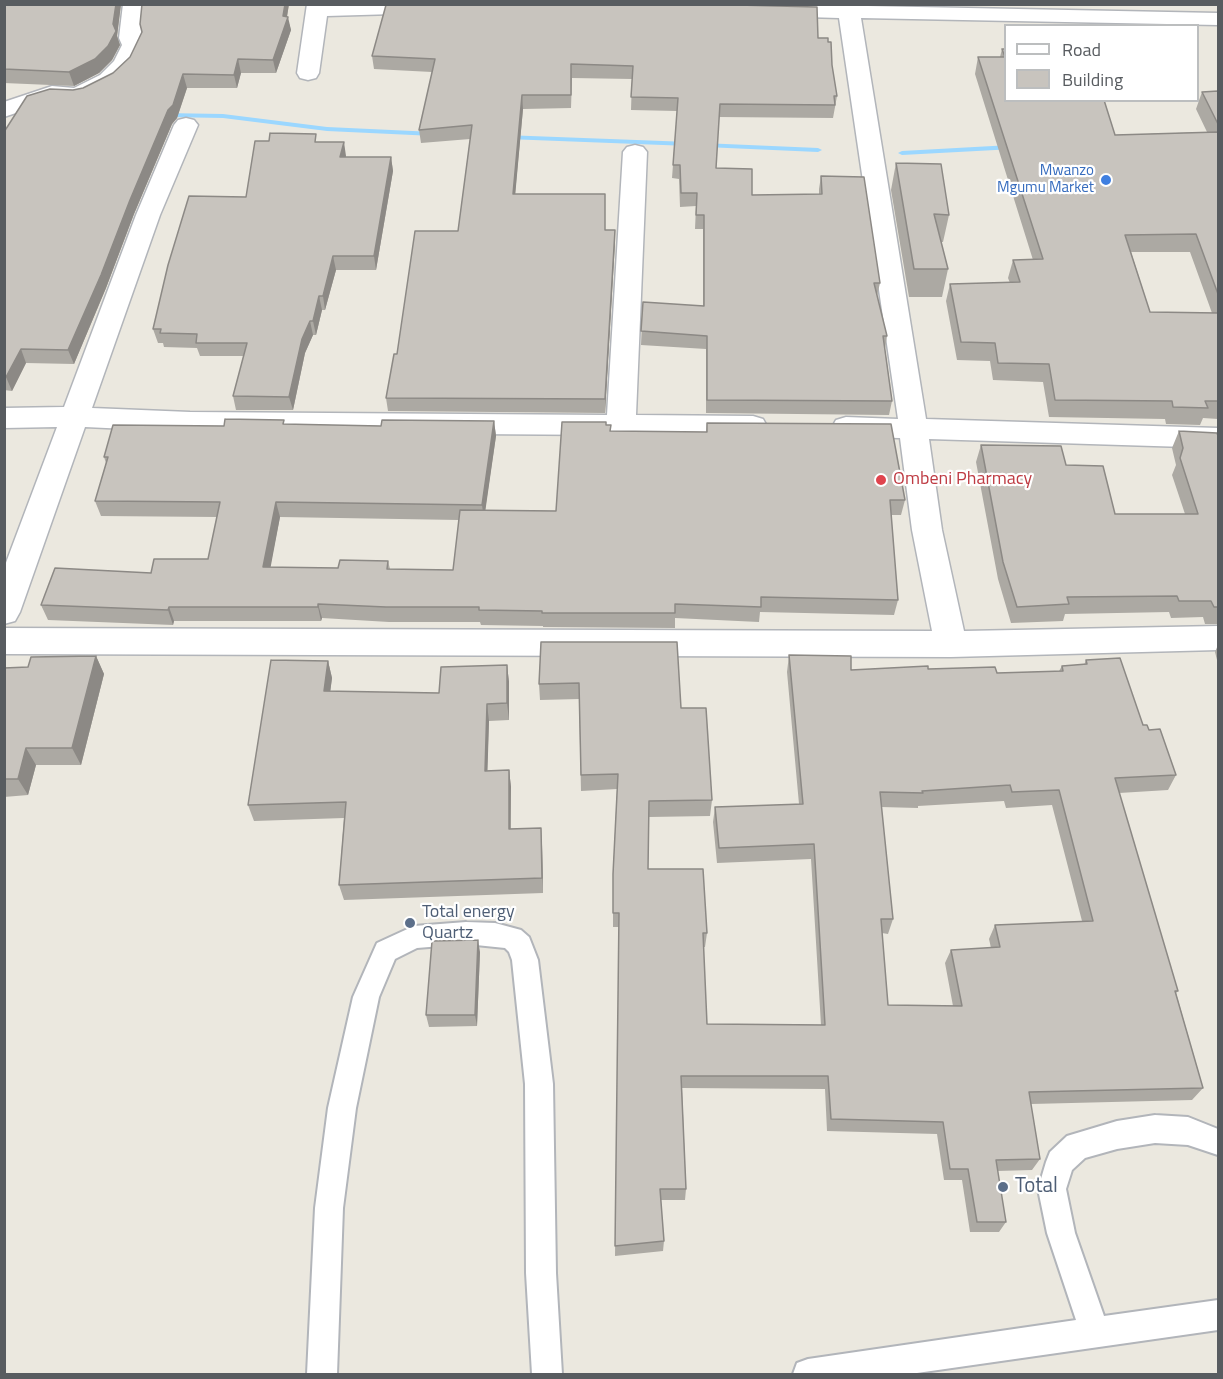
<!DOCTYPE html>
<style>
body{margin:0}
#map{position:relative;width:1223px;height:1379px;overflow:hidden;background:#ebe8df;font-family:"Titillium Web",sans-serif}
canvas{display:block}
.frame{position:absolute;inset:0;border:6px solid #585c60;pointer-events:none}
.legend{position:absolute;left:1004px;top:24px;width:195px;height:78px;box-sizing:border-box;background:#fff;border:2px solid #bcbebf;margin:0;padding:8px 10px;list-style:none;font-size:18px;color:#585c60}
.legend li{display:flex;align-items:center;gap:12px;height:30px}
.legend b{width:30px;border:2px solid #bcbebf}
</style>
<div id="map">
<canvas width="1223" height="1379"></canvas>
<div class="frame"></div>
<ul class="legend">
<li><b style="height:8px;background:#fff"></b>Road</li>
<li><b style="height:16px;background:#c8c4be"></b>Building</li>
</ul>
</div>
<script>
const ctx = document.querySelector('canvas').getContext('2d');
ctx.lineJoin = 'round';
function toPath(rows) {
  const path = new Path2D();
  for (const r of rows) {
    path.moveTo(r[0], r[1]);
    for (let i = 2; i < r.length; i += 2) path.lineTo(r[i], r[i + 1]);
  }
  return path;
}
function paint(path, color) {
  ctx.fillStyle = color;
  ctx.fill(path, 'evenodd');
}
function stroke(path, color, width, dash) {
  ctx.strokeStyle = color;
  ctx.lineWidth = width;
  ctx.lineCap = dash ? 'butt' : 'round';
  ctx.setLineDash(dash || []);
  ctx.stroke(path);
}
function drawText(font, color, halo, rows, align = 'center') {
  ctx.font = font + ' "Titillium Web",sans-serif';
  ctx.lineWidth = 4.5;
  ctx.setLineDash([]);
  ctx.textBaseline = 'middle';
  ctx.strokeStyle = halo;
  ctx.fillStyle = color;
  for (const [text, x, y, turn = 0] of rows) {
    ctx.save();
    ctx.translate(x, y);
    ctx.rotate((+turn || 0) * Math.PI / 180);
    ctx.textAlign = isNaN(turn) ? turn : align;
    if (halo) ctx.strokeText(text, 0, 0);
    ctx.fillText(text, 0, 0);
    ctx.restore();
  }
}
paint(toPath([
 [163,113,223,114,327,127,434,132,438,134,434,136,327,131,223,118,166,117,163,117,163,113],
 [504,135,689,142,693,144,689,146,507,139,504,139,504,135],
 [702,143,818,148,822,150,818,152,705,147,702,147,702,143],
 [1011,145,1015,147,1014,149,902,155,898,153,902,151,1011,145]
]), '#9bd7ff');
const service = toPath([
 [466,922,495,923,521,930,529,937,538,960,553,1084,556,1273,562,1374,532,1374,526,1273,525,1084,512,960,509,952,505,948,466,944,417,948,395,959,379,997,356,1108,343,1208,337,1374,307,1374,315,1208,328,1108,353,997,377,943,414,926,466,922],
 [1155,1115,1188,1117,1218,1129,1218,1155,1188,1145,1155,1143,1117,1149,1085,1158,1072,1170,1066,1189,1075,1233,1104,1316,1218,1300,1218,1330,910,1374,793,1374,797,1363,808,1359,1076,1320,1047,1233,1038,1189,1046,1162,1050,1152,1067,1136,1117,1121,1155,1115]
]);
const minor = toPath([
 [123,4,145,4,141,38,144,45,132,69,116,85,86,100,78,102,54,100,4,117,4,102,52,86,74,88,100,75,114,61,122,45,119,38,123,4],
 [307,4,438,4,440,7,437,12,429,13,327,16,319,73,316,78,308,80,300,78,297,73,307,4],
 [768,4,1218,13,1218,25,861,18,926,419,1218,428,1218,448,929,439,942,530,964,631,1218,626,1218,650,951,657,4,654,4,628,932,631,912,530,900,438,846,437,836,434,832,427,836,420,846,417,898,419,839,18,772,16,764,15,761,10,768,4],
 [186,118,194,120,198,125,160,215,92,408,190,412,607,415,623,152,627,147,635,145,643,147,647,152,636,415,753,416,763,419,767,426,763,433,753,436,190,432,85,427,20,612,15,621,4,624,4,568,57,427,4,428,4,408,64,407,136,215,174,125,178,120,186,118]
]);
stroke(service, '#b2b5ba', 4);
stroke(minor, '#b2b5ba', 3);
paint(service, '#fff');
paint(minor, '#fff');
paint(toPath([
 [4,4,121,4,117,36,120,45,112,60,99,73,74,86,4,83],
 [142,4,289,4,287,17,291,30,276,73,241,73,237,88,187,88,177,118,172,124,134,214,106,288,74,364,26,363,12,391,4,390,4,132,73,90,83,88,113,73,130,57,142,33,140,24],
 [818,38,832,65,837,96,833,118,719,117,716,168,752,195,819,195,819,189,821,176,880,283,877,296,887,336,885,349,892,401,889,415,706,413,706,349,641,345,643,302,703,306,703,229,695,229,696,206,680,207,679,179,672,178,677,111,631,110,632,79,572,78,571,108,523,109,515,194,605,230,615,230,605,413,388,411,386,398,397,354,458,231,470,139,421,143,419,130,432,72,374,69,372,56],
 [1002,49,1115,135,1207,132,1196,109,1202,92,1218,91,1218,419,1203,418,1200,425,1166,424,1165,419,1049,417,1043,382,993,380,990,361,957,360,946,301,950,284,1010,283,1008,278,1013,260,1033,260,975,74,978,57,1000,57],
 [1131,252,1190,252,1212,313,1150,312],
 [318,142,346,157,391,157,393,171,376,270,336,270,325,310,322,310,316,335,313,335,305,353,293,410,236,410,233,396,244,356,200,356,197,348,164,347,163,343,158,343,153,329,246,197],
 [896,163,949,215,943,242,941,242,948,269,942,297,909,297,891,190],
 [494,421,496,436,485,510,556,511,606,425,611,431,706,432,707,423,905,500,901,515,891,515,898,600,894,615,760,612,759,622,675,618,675,628,543,627,543,626,481,625,480,622,389,622,322,618,321,621,174,621,173,625,48,620,41,605,151,573,208,559,217,517,101,516,95,501,106,463,104,457,224,426,285,424,381,426],
 [280,517,459,520,453,570,390,569,388,561,338,568,270,567],
 [1179,431,1218,436,1218,624,1205,624,1203,617,1171,618,1169,612,1065,614,1063,621,1011,623,998,579,976,462,981,445,1066,465,1115,514,1185,514,1172,475,1176,465,1172,448],
 [541,642,681,708,712,800,710,816,649,817,648,869,707,933,705,947,703,947,707,1024,821,1025,811,859,717,863,713,822,715,807,799,804,787,672,789,655,851,670,928,669,997,673,1059,671,1062,666,1084,665,1086,660,1143,725,1149,730,1176,775,1168,790,1119,793,1178,991,1176,993,1203,1088,1192,1100,1031,1104,1040,1159,1032,1170,997,1171,1006,1222,999,1232,970,1232,962,1180,944,1180,937,1134,827,1131,825,1089,682,1088,686,1189,685,1200,660,1200,664,1241,663,1251,615,1256,619,927,613,927,613,874,617,789,581,791,579,699,540,700,539,684],
 [1004,801,1006,808,1052,805,1082,921,995,925,989,939,991,948,951,950,945,963,953,1006,888,1005,882,933,888,934,893,919,881,807,918,808,918,806],
 [1218,645,1218,664,1215,652],
 [96,656,104,674,81,765,36,765,28,795,4,797,4,668,28,667],
 [328,661,332,678,330,692,439,693,507,665,509,682,509,720,489,721,487,771,509,770,511,787,511,829,542,844,543,893,344,900,339,885,344,818,254,821,248,805],
 [480,952,477,1026,429,1027,426,1015]
]), '#aca9a3');
paint(toPath([
 [116,4,121,4,117,36,120,45,112,60,99,73,74,86,69,72,113,24],
 [285,4,289,4,286,22,288,17,291,30,276,73,273,60],
 [238,59,241,73,237,88,234,75],
 [183,74,187,88,177,118,172,124,134,214,106,288,74,364,68,350,130,200],
 [522,95,523,109,514,208,513,194],
 [344,142,346,156,342,171,340,157],
 [391,157,393,171,376,270,374,256],
 [615,230,615,243,605,413,605,399],
 [333,256,336,270,325,310,323,296],
 [319,296,322,310,316,335,313,321],
 [310,321,313,335,305,353,293,410,289,397,302,339],
 [21,349,26,363,12,391,6,377],
 [494,421,496,436,484,520,482,505],
 [276,502,280,517,268,581,263,567],
 [318,604,322,618,321,621,318,607],
 [169,607,174,621,173,625,168,610],
 [96,656,104,674,81,765,72,748],
 [328,661,332,678,328,709,324,691],
 [507,665,509,682,509,720,507,703],
 [487,704,489,721,487,787,485,771],
 [26,748,36,765,28,795,18,779],
 [509,770,511,787,510,845,509,829],
 [541,828,542,844,543,893,542,878],
 [478,940,480,952,477,1026,475,1015]
]), '#8c8985');
const building = toPath([
 [4,4,116,4,113,24,116,31,108,46,95,59,69,72,4,69,4,4],
 [142,4,285,4,283,16,288,17,273,60,238,59,234,75,183,74,173,105,168,110,130,200,101,275,68,350,21,349,6,377,4,377,4,132,27,96,50,89,73,90,83,88,113,73,130,57,142,32,140,24,142,4],
 [697,4,817,7,818,38,828,38,828,42,831,42,832,65,837,96,834,96,835,105,720,104,716,168,752,169,752,195,822,194,821,176,864,177,880,283,874,283,887,336,883,336,892,401,707,400,707,336,641,331,643,302,704,306,704,215,696,215,697,193,681,193,680,165,673,165,678,98,631,97,633,66,571,64,571,95,522,95,513,194,605,194,605,230,615,230,605,399,386,398,394,354,397,354,415,231,458,231,472,125,419,130,435,59,372,56,386,5,697,4],
 [1002,49,1005,49,1005,100,1104,100,1115,135,1218,132,1218,294,1196,234,1125,235,1150,312,1218,313,1218,401,1205,401,1208,408,1173,407,1172,401,1055,400,1049,364,998,363,995,343,961,342,950,284,1020,282,1013,260,1043,259,978,57,1005,57,1002,49],
 [1218,91,1218,124,1202,92,1218,91],
 [270,133,316,134,315,142,344,142,340,157,391,157,374,256,333,256,323,296,319,296,313,321,310,321,302,339,289,397,233,396,247,343,196,343,197,334,160,333,161,329,153,329,168,265,189,196,246,197,255,141,269,141,270,133],
 [896,163,941,164,949,215,934,214,948,269,914,269,896,163],
 [225,419,284,420,283,424,381,426,382,420,494,421,482,505,276,502,263,567,338,568,340,560,388,561,387,569,453,570,460,510,556,511,562,422,606,422,606,425,611,425,610,431,707,432,707,423,891,424,905,500,890,500,898,600,761,597,761,607,675,604,675,613,542,613,542,611,479,610,479,607,386,607,318,604,318,607,169,607,168,610,41,605,55,568,151,573,154,559,208,559,220,502,95,501,108,457,104,457,113,425,224,426,225,419],
 [1179,431,1217,433,1218,436,1218,607,1214,607,1211,601,1179,601,1177,596,1067,597,1069,604,1017,607,1003,562,981,445,1061,446,1066,465,1103,466,1115,514,1198,514,1180,458,1183,448,1179,431],
 [541,642,677,642,681,708,706,708,712,800,649,801,648,869,703,869,707,933,703,933,707,1024,825,1025,814,844,719,848,715,807,803,804,789,655,851,656,851,670,928,666,928,669,995,667,997,673,1063,671,1062,666,1087,664,1086,660,1120,658,1143,725,1147,725,1149,730,1160,729,1176,775,1115,778,1178,991,1175,991,1203,1088,1029,1092,1040,1159,996,1160,1006,1222,977,1222,968,1169,950,1169,943,1122,831,1119,828,1076,681,1076,686,1189,660,1189,664,1241,615,1246,619,913,613,913,613,874,618,774,581,775,579,683,539,684,541,642],
 [1010,785,1012,792,1059,790,1093,921,995,925,1000,947,951,950,962,1006,888,1005,881,919,893,919,880,792,923,793,922,791,1010,785],
 [96,656,72,748,26,748,18,779,4,779,4,668,28,667,31,657,96,656],
 [271,660,328,661,324,691,439,693,441,667,507,665,507,703,487,704,485,771,509,770,509,829,541,828,542,878,339,885,346,802,248,805,271,660],
 [478,940,475,1015,426,1015,432,941,478,940]
]);
paint(building, '#c8c4be');
stroke(building, '#8c8985', 1.5);
for (const [x, y, r, color] of [
 [1106,180,6,"#3f7fe0"],
 [881,480,6,"#e0444e"],
 [410,923,6,"#5c6f8a"],
 [1003,1187,6,"#5c6f8a"]
]) {
  const dot = new Path2D();
  dot.arc(x, y, r, 0, 2 * Math.PI);
  ctx.fillStyle = color;
  ctx.fill(dot);
  stroke(dot, '#fff', 2);
}
drawText('15px', '#366cbe', '#fff', [
 ["Mwanzo",1094,171],
 ["Mgumu Market",1094,188]
], 'right');
drawText('18px', '#be3a42', '#fff', [
 ["Ombeni Pharmacy",893,480]
], 'left');
drawText('18px', '#4e5e75', '#fff', [
 ["Total energy",422,913],
 ["Quartz",422,934]
], 'left');
drawText('21px', '#4e5e75', '#fff', [
 ["Total",1015,1187]
], 'left');
</script>
